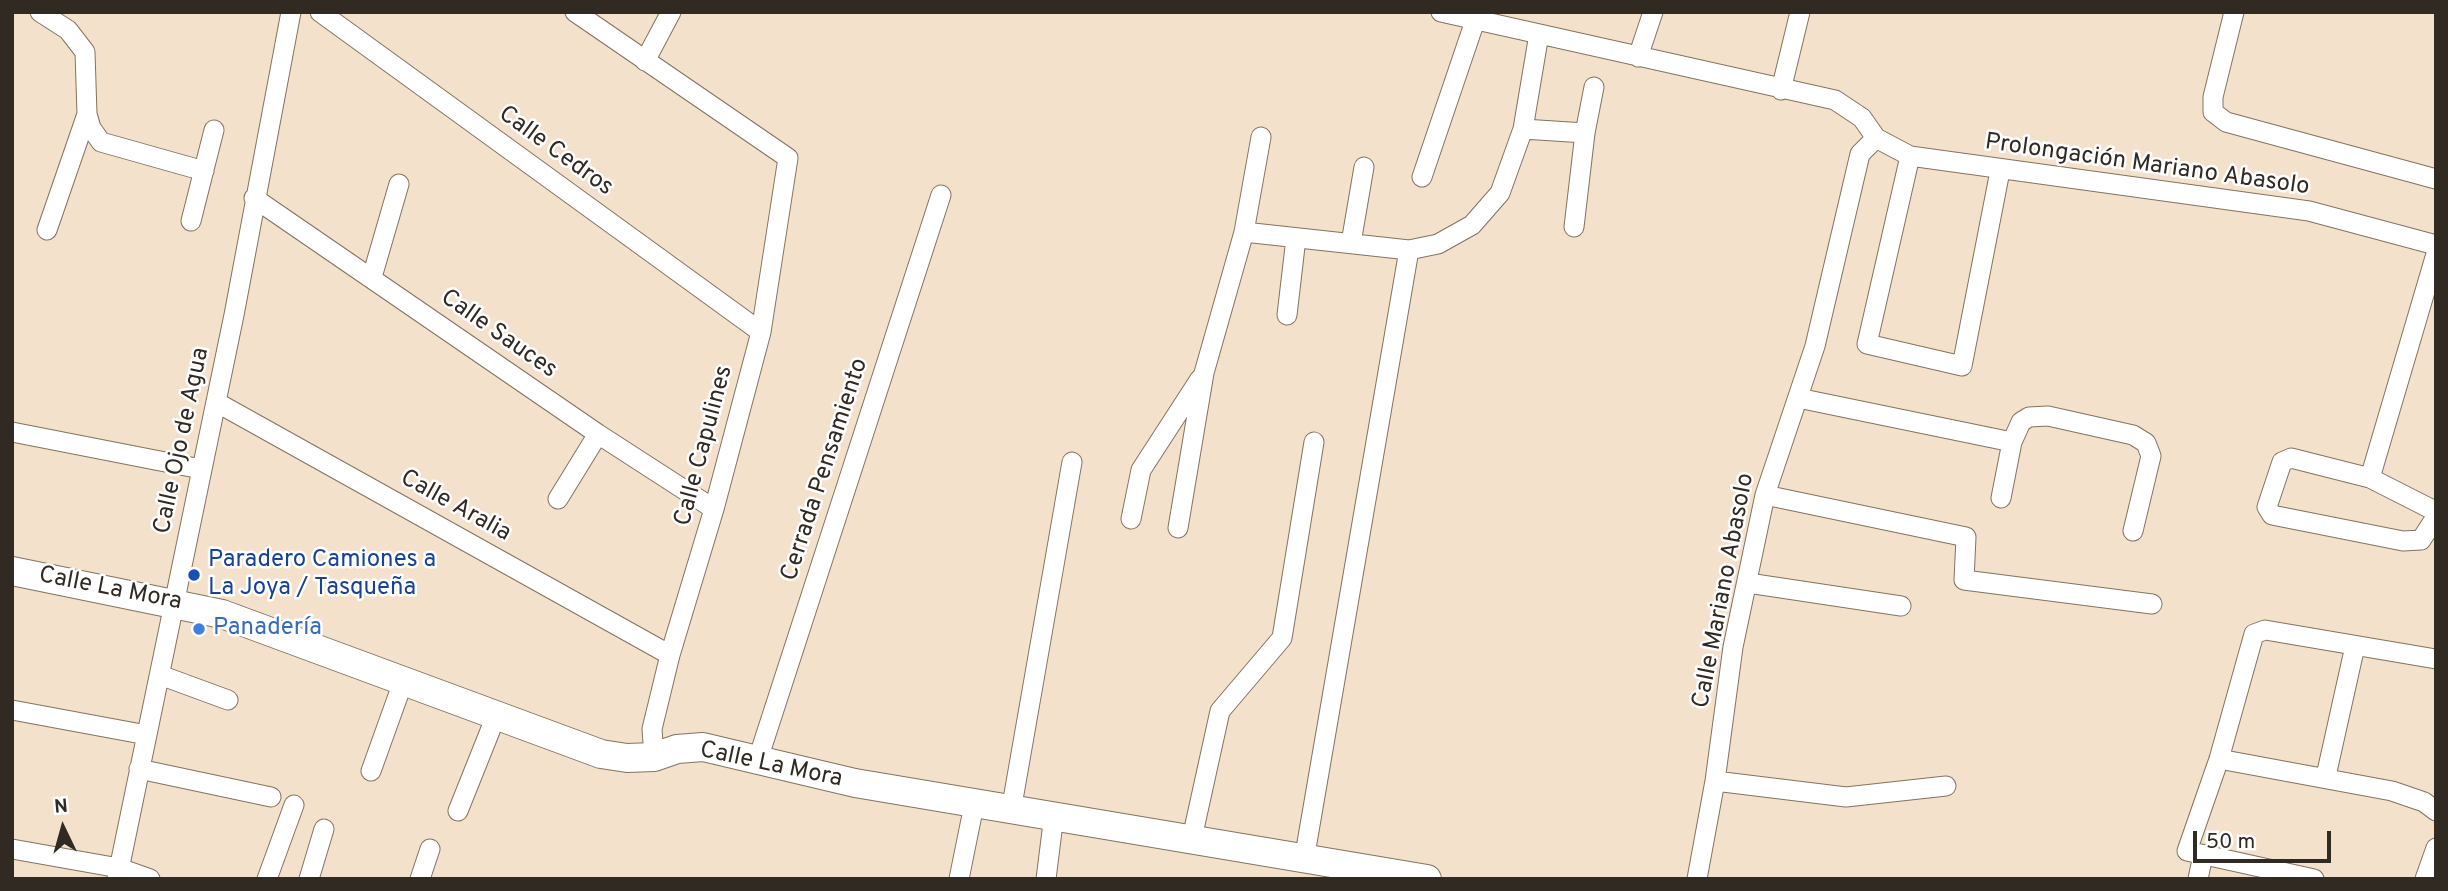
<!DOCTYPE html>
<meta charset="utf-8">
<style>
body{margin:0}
#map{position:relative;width:2448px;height:891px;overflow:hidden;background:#f3e1cc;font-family:Overpass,sans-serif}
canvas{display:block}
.frame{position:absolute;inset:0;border:14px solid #302a22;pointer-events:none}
.north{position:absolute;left:28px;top:793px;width:70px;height:70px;-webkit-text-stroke:5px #fff;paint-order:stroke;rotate:355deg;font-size:19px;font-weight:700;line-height:28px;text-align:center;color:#302a22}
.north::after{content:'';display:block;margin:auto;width:24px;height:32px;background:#302a22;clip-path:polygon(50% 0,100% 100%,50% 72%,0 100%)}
.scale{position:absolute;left:2193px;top:831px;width:138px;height:32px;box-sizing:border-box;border:4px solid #302a22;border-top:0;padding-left:9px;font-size:21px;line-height:24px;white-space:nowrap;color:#302a22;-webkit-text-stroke:5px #fff;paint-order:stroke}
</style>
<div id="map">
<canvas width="2448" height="891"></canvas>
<div class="frame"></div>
<div class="north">N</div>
<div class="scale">50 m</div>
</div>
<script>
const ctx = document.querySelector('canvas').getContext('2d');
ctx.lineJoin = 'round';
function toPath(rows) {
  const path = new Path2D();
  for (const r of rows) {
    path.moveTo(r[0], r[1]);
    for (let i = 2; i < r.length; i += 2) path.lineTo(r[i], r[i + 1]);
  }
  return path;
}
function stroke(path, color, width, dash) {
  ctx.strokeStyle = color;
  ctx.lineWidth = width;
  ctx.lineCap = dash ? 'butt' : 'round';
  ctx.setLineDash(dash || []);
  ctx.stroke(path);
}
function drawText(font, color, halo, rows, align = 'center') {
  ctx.font = font + ' Overpass,sans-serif';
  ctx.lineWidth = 5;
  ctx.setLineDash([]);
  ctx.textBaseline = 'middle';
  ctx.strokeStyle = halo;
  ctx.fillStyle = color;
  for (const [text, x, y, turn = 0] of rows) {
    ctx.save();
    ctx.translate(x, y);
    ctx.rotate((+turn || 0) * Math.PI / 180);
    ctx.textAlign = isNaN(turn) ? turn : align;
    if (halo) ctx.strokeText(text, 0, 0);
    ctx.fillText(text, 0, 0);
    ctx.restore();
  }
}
const street = toPath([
 [40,12,68,30,85,52,87,114,91,128,101,142,204,171],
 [320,12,761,332],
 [575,12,788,158,761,332,714,509,670,655,652,729,654,757],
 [1441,12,1835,100,1862,118,1876,138],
 [2234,12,2213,97,2213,112,2226,122,2436,179],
 [1638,57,1653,12],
 [645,61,671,12],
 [1781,90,1800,12],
 [1523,129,1585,133,1574,227],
 [1585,133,1594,87],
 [1910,156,1867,344,1962,366,2000,171],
 [1422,177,1478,12],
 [254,198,598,434,714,509],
 [191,221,214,130],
 [47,230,87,114],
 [1244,232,1409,250],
 [1351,243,1364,167],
 [2436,254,2370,478,2291,458,2282,462,2267,507,2272,515,2403,541,2421,540,2436,517],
 [372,277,399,184],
 [1287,315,1296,238],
 [1798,398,2012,442],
 [216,402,670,655],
 [12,432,201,469],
 [2370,478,2433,510,2436,516],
 [1765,495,1966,537,1964,580,2152,604],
 [2001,498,2012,442,2021,422,2029,417,2048,416,2133,435,2146,443,2151,456,2133,531],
 [558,499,598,434],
 [1131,519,1141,470,1200,379],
 [1178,528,1204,373,1244,232,1261,137],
 [1748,583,1901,606],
 [160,675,228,700],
 [12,710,147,735],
 [758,759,941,195],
 [2219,759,2392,791,2424,802,2436,811],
 [139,769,271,797],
 [371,771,403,682],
 [2326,776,2355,646],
 [1715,781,1846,797,1946,786],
 [458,811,496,716],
 [1011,811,1072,462],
 [1192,838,1220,711,1282,638,1314,442],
 [12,849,119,868,150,879],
 [1304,860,1409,250,1438,244,1472,225,1500,193,1523,129,1539,34],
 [117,879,234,315,291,12],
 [267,879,294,805],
 [309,879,324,829],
 [420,879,430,849],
 [959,879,974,805],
 [1046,879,1054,815],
 [1697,879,1715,781,1733,647,1765,495,1815,346,1860,154,1876,138,1910,156,2309,211,2436,245],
 [2198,879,2203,855],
 [2314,879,2187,851,2219,759,2254,634,2265,630,2436,659],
 [2425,879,2436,848]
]);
const secondary = toPath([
 [12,571,222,614,601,754,627,758,654,757,677,749,703,747,855,783,1427,879]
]);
stroke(street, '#847360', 21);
stroke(secondary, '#847360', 30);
stroke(street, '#fff', 19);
stroke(secondary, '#fff', 28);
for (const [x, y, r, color] of [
 [194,575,7,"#1a4fb4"],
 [199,629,7,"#3f7fe0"]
]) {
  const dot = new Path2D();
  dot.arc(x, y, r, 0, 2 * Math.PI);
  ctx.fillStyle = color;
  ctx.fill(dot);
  stroke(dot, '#fff', 2.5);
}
drawText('24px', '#302a22', '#fff', [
 ["Calle Cedros",555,152,36],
 ["Prolongación Mariano Abasolo",2147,166,8],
 ["Calle Sauces",498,335,35],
 ["Calle Ojo de Agua",183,441,-78],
 ["Calle Capulines",705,446,-75],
 ["Cerrada Pensamiento",826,470,-72],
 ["Calle Aralia",455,507,29],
 ["Calle La Mora",110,590,11],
 ["Calle Mariano Abasolo",1725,591,-79],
 ["Calle La Mora",771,766,12]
]);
drawText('24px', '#164399', '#fff', [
 ["Paradero Camiones a",208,561],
 ["La Joya / Tasqueña",208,589]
], 'left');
drawText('24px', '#366cbe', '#fff', [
 ["Panadería",213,629]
], 'left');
</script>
